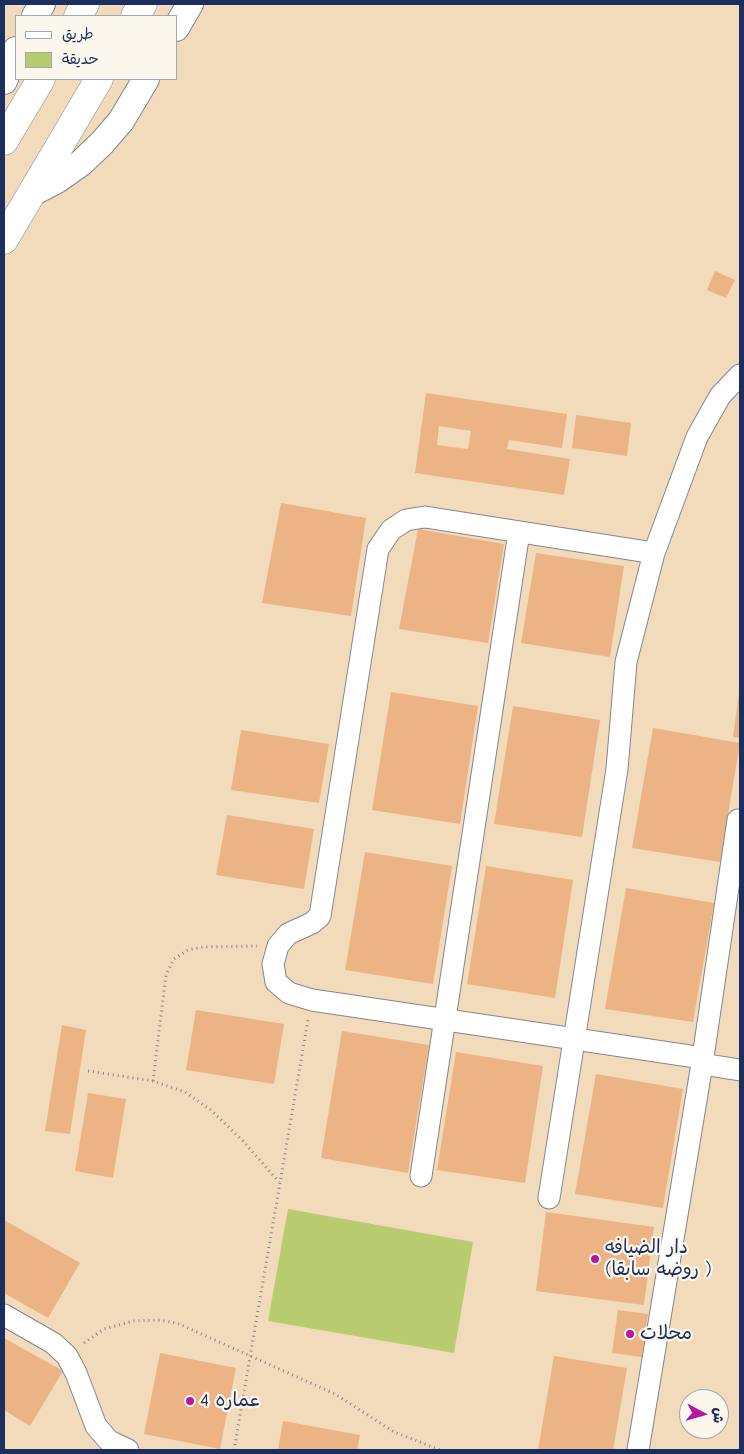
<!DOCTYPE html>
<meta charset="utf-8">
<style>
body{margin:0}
#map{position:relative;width:744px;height:1454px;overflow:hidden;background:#f2dbbb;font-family:"Comic Neue","Playpen Sans Arabic",sans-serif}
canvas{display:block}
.frame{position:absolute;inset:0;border:5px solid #1b2f5e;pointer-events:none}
.legend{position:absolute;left:15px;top:15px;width:162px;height:65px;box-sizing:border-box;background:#fbf7ec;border:1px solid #a1a7b3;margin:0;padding:6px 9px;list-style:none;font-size:15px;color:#1b2f5e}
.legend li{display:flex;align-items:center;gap:10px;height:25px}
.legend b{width:25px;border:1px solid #a1a7b3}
.north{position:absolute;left:679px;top:1389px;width:50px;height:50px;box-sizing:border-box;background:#fbf7ec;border:1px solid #a1a7b3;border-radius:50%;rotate:96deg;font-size:14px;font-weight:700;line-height:20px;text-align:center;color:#1b2f5e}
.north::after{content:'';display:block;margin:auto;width:18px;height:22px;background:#b5179e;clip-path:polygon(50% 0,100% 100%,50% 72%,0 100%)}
</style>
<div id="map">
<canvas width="744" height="1454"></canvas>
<div class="frame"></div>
<ul class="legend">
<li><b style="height:6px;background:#fff"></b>طريق</li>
<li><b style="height:14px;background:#b8cb6f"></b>حديقة</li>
</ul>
<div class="north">ش</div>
</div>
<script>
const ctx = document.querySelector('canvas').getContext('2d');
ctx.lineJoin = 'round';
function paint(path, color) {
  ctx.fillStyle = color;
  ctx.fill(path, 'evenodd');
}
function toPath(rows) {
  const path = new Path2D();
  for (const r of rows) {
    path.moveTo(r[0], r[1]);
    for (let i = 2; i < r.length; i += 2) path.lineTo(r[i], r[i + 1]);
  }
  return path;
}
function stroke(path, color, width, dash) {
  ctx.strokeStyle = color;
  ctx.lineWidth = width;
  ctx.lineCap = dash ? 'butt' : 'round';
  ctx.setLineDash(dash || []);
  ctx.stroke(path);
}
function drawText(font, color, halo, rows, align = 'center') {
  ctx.font = font + ' "Comic Neue","Playpen Sans Arabic",sans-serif';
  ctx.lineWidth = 4.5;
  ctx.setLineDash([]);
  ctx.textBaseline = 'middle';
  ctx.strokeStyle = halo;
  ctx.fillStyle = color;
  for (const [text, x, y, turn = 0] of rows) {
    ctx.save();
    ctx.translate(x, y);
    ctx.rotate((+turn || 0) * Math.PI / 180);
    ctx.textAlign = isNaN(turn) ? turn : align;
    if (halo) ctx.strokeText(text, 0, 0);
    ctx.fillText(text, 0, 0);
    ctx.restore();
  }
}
paint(toPath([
 [288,1209,473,1242,454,1353,268,1321]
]), '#b8cb6f');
paint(toPath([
 [715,271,735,280,726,298,707,290],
 [426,393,567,414,562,448,509,440,507,449,570,459,564,495,415,473],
 [439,426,471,431,468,449,437,445],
 [576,415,631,423,627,456,572,448],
 [281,503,366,518,351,616,262,603],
 [418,529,504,544,488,643,399,629],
 [536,553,624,566,610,657,521,643],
 [391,692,478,706,460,824,372,810],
 [739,693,740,693,740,738,733,737],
 [513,706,600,720,582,837,494,824],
 [653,728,740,743,720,862,632,848],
 [241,730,329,744,319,803,231,790],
 [227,815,314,829,304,889,216,875],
 [365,852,452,866,433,984,345,970],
 [486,866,573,880,555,998,467,984],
 [626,888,714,903,693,1022,605,1009],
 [196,1010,284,1024,274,1084,186,1070],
 [62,1025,86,1030,70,1134,45,1131],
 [342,1031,429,1045,408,1173,321,1158],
 [456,1052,543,1066,525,1183,437,1170],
 [596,1074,683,1089,663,1208,575,1194],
 [88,1093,126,1099,113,1178,75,1171],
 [546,1212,654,1227,644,1305,536,1291],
 [4,1220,80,1263,48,1318,4,1293],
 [618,1310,648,1314,642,1357,612,1353],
 [4,1338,63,1371,30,1426,4,1410],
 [160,1353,236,1368,220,1449,144,1434],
 [554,1356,627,1368,613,1450,538,1450],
 [283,1421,360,1435,357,1450,278,1450]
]), '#ecb385');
const minor = toPath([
 [654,553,425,517,406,520,391,530,378,549,320,916,312,923,288,934,278,946,273,964,276,982,289,993,312,1000,703,1058],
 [702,1064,740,1070],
 [421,1176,519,532],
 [549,1198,617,769,626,662,654,553,697,437,720,396,740,375],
 [4,1315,53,1343,67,1356,76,1373,96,1426,109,1441,128,1450],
 [638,1450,702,1064,738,820]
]);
const tertiary = toPath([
 [35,16,42,4],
 [176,28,190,4],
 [4,81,16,50],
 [32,193,57,180,81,163,102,143,121,121,146,79]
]);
const primary = toPath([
 [78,16,85,4],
 [135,16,143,4],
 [4,141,41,79],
 [4,240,99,79]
]);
stroke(minor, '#86858c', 23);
stroke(tertiary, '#86858c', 28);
stroke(primary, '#86858c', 29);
stroke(toPath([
 [88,1071,153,1081,185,1092,211,1110,243,1141,279,1182],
 [153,1081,166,975,174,959,188,950,203,947,257,946],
 [84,1343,104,1329,133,1321,158,1320,177,1323,335,1394,394,1432,440,1450],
 [234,1450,308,1020]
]), '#86858c', 3, [1, 4]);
stroke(minor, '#fff', 21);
stroke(tertiary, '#fff', 26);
stroke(primary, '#fff', 28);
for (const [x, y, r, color] of [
 [595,1259,5,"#b5179e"],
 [630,1334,5,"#b5179e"],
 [190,1401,5,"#b5179e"]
]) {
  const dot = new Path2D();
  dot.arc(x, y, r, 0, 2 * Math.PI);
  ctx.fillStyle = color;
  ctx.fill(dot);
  stroke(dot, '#fbf7ec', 2);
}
drawText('19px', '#1b2f5e', '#fbf7ec', [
 ["دار الضيافه",605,1248],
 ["(روضه سابقا )",605,1270],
 ["محلات",640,1334],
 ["عماره 4",200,1401]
], 'left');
</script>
